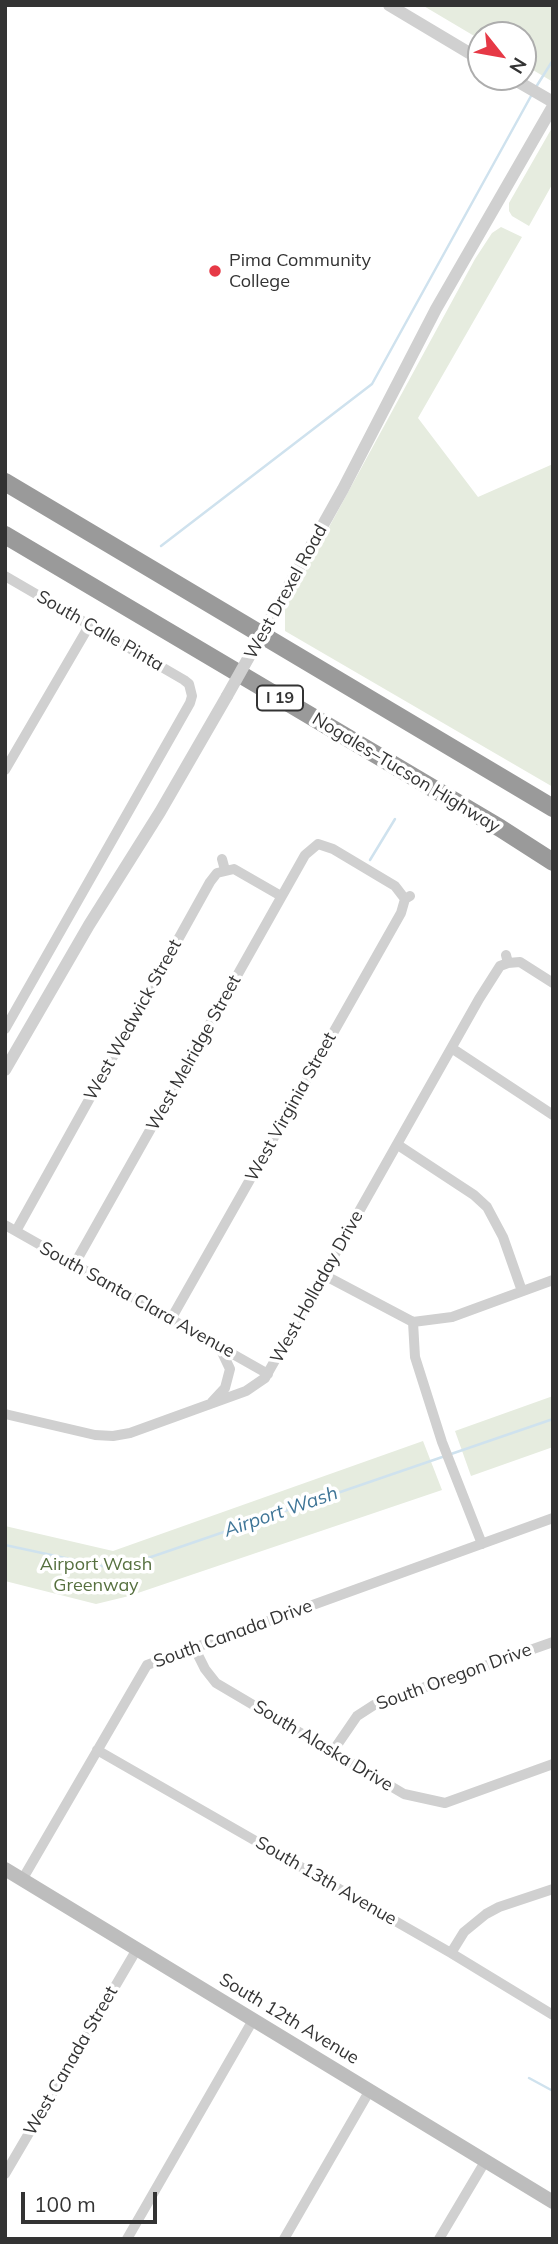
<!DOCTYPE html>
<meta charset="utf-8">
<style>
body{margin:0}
#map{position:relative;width:558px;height:2244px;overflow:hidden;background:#fff;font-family:Mulish,sans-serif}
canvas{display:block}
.frame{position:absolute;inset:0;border:7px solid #333;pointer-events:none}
.north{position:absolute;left:467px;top:21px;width:70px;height:70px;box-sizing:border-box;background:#fff;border:2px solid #adadad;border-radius:50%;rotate:121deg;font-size:19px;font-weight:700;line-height:28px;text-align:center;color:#333}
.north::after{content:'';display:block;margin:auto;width:24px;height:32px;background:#e63946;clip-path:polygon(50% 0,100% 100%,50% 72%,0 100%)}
.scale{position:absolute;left:21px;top:2192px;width:136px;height:32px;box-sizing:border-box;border:4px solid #333;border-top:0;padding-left:9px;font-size:21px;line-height:24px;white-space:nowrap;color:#333;-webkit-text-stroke:5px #fff;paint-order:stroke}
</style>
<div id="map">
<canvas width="558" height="2244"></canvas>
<div class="frame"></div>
<div class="north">N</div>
<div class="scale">100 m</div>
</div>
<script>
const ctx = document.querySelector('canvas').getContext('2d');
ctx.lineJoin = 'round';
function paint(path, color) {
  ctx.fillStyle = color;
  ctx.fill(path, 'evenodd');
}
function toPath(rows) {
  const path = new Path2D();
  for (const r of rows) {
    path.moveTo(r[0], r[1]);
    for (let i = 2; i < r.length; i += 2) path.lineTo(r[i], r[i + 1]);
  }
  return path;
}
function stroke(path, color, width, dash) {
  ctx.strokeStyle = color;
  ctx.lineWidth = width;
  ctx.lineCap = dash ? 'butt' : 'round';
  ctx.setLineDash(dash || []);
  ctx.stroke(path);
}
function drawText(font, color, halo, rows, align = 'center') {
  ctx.font = font + ' Mulish,sans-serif';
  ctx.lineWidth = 7;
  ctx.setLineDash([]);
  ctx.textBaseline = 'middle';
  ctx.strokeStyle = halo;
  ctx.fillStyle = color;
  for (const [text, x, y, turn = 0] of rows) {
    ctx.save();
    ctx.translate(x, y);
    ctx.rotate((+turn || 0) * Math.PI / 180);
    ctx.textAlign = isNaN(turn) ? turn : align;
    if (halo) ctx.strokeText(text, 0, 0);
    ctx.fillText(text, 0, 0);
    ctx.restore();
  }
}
paint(toPath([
 [422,5,553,5,553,82,523,64,523,35,481,35,481,40],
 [553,126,553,183,529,226,512,216,509,211,509,203],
 [501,227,522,237,418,418,478,497,553,464,553,787,285,631,285,608,475,259,492,233],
 [553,1396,553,1447,471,1476,455,1431],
 [423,1441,442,1490,129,1596,96,1604,5,1581,5,1526,113,1551]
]), '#e6ecdf');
stroke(toPath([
 [536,87,553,60],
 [161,546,372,384,531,96],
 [370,860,395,819],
 [5,1545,116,1569,553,1419],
 [529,2078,553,2091]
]), '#cfe2ee', 2.5);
stroke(toPath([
 [5,576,184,680,189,684,192,696,190,703,5,1029],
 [5,770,89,626],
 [318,844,333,849,395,886,405,899],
 [222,859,225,870],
 [506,955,508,963,520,962,553,983],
 [453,1049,553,1115],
 [398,1145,474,1195,487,1207,503,1237,522,1291],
 [5,1225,268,1374],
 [16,1231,210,882,217,873,234,869,281,896],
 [74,1265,305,855,318,844],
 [324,1275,413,1322,452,1317,553,1280],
 [171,1319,401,913,405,899,410,896],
 [413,1322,415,1357,442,1442,482,1544],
 [212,1402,225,1388,230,1369,220,1348],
 [5,1414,95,1435,113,1436,130,1433,246,1391,265,1378,479,999,500,966,508,963],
 [194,1647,205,1669,216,1683,404,1794,445,1803,553,1764],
 [97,1750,451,1953,553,2015],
 [333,1751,357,1716,374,1705,553,1642],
 [22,1880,147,1665,553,1518],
 [451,1953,464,1932,486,1914,499,1907,553,1889],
 [5,2174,137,1949],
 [127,2239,253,2020],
 [284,2239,370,2090],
 [439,2239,486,2160]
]), '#d0d0d0', 10);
stroke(toPath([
 [389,5,481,60],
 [510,77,553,102],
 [277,607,343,489,436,309,553,106],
 [5,1070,89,925,160,812,227,696]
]), '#d0d0d0', 12);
stroke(toPath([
 [5,1869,553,2202]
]), '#bdbdbd', 14);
stroke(toPath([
 [5,482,553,808],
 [5,535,500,828,553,862]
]), '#9a9a9a', 18);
stroke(toPath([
 [227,696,277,607]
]), '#d0d0d0', 12);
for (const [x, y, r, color] of [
 [215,271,7,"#e63946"]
]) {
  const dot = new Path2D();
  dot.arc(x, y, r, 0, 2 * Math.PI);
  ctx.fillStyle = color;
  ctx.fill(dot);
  stroke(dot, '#fff', 2.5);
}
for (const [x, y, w] of [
 [280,698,46]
]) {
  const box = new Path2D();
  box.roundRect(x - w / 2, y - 12.5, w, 25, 5);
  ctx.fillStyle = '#fff';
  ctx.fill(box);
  stroke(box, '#333', 2);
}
drawText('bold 16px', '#333', null, [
 ["I 19",280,698]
]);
drawText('18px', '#333', '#fff', [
 ["Pima Community",229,261],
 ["College",229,282]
], 'left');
drawText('18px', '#333', '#fff', [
 ["West Drexel Road",286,592,-61],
 ["South Calle Pinta",100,631,30],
 ["Nogales–Tucson Highway",406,773,31],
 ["West Wedwick Street",133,1020,-61],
 ["West Melridge Street",194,1053,-61],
 ["West Virginia Street",291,1107,-61],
 ["West Holladay Drive",317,1287,-61],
 ["South Santa Clara Avenue",137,1300,29],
 ["South Canada Drive",233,1634,-20],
 ["South Oregon Drive",454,1677,-20],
 ["South Alaska Drive",323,1746,31],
 ["South 13th Avenue",326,1881,30],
 ["South 12th Avenue",289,2019,31],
 ["West Canada Street",71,2061,-60]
]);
drawText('18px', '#56703f', '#fff', [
 ["Airport Wash",96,1565],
 ["Greenway",96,1586]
]);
drawText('italic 19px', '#3f7597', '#fff', [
 ["Airport Wash",281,1512,-19]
]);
</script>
